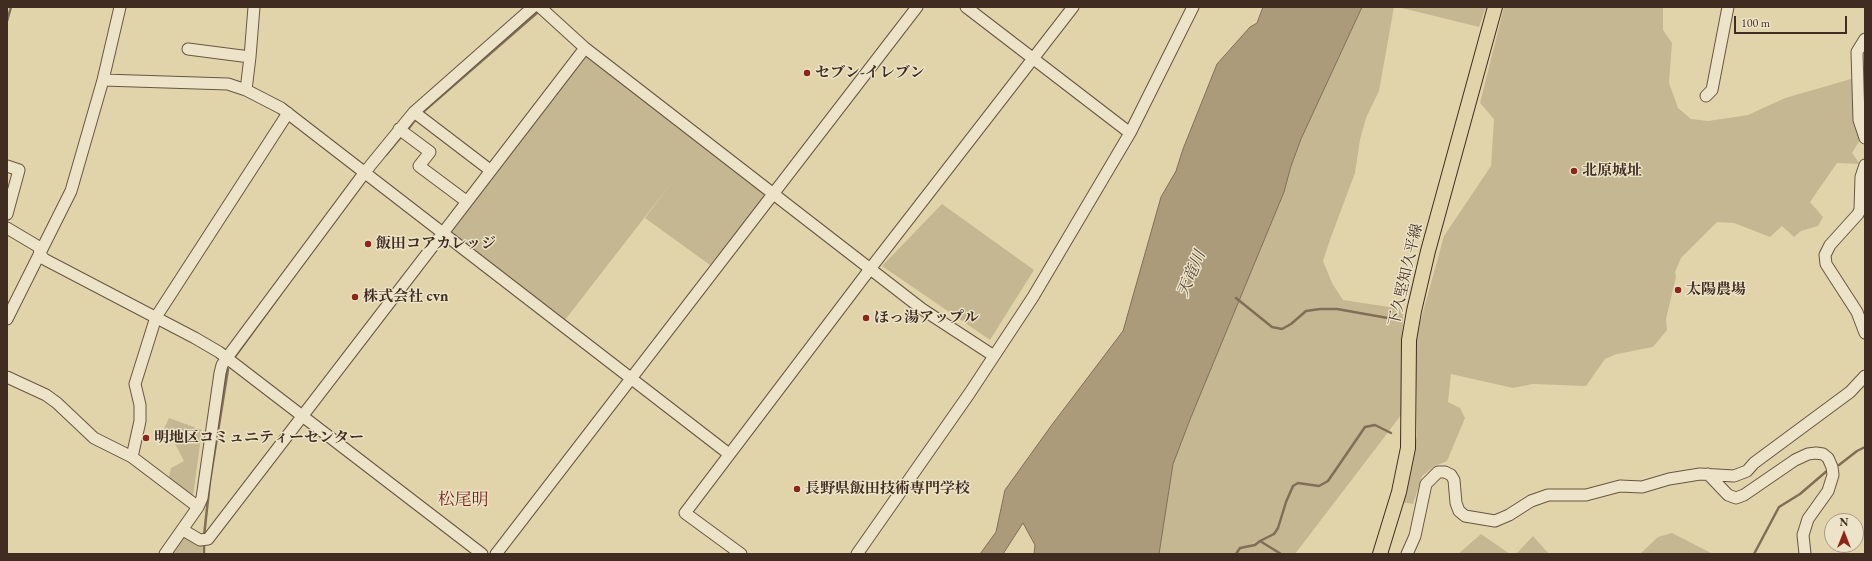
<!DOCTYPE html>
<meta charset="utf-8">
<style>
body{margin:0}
#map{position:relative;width:1872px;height:561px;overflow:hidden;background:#e2d4aa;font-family:"EB Garamond",serif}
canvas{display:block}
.frame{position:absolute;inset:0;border:8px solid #402c21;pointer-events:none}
.north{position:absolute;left:1824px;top:513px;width:40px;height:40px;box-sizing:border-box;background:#ece3c8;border:1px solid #a79a85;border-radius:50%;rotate:0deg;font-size:11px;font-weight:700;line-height:16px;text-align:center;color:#402c21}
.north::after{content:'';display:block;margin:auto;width:14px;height:18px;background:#8f2418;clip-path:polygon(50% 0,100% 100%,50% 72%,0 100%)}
.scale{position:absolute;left:1734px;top:16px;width:113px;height:18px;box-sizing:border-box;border:2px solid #402c21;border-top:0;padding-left:5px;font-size:12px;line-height:14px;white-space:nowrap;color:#402c21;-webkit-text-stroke:3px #ece3c8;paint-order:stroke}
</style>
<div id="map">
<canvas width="1872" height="561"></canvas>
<div class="frame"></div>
<div class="north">N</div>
<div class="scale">100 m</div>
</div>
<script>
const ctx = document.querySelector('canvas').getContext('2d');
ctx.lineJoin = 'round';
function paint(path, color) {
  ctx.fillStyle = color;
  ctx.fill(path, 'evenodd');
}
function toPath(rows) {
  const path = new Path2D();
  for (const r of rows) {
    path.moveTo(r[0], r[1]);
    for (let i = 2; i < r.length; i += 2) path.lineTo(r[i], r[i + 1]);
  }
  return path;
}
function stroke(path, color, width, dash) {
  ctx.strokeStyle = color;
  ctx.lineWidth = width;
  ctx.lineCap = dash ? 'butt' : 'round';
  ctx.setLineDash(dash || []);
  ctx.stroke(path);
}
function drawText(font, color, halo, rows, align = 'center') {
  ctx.font = font + ' "EB Garamond","Noto Serif JP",serif';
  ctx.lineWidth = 3;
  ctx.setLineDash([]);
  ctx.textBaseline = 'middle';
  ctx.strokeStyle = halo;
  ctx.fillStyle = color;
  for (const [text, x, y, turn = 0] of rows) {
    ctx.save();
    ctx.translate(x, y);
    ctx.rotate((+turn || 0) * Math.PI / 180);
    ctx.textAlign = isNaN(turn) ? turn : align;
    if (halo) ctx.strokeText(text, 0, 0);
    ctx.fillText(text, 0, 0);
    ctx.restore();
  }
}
paint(toPath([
 [1362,7,1394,7,1379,91,1366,118,1360,140,1355,173,1331,237,1323,261,1332,283,1343,300,1403,309,1402,414,1295,554,1159,554,1173,464,1191,417,1284,192,1291,166,1301,139],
 [1398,7,1486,7,1479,27],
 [1504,7,1663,7,1663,30,1672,43,1669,83,1678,108,1691,119,1708,121,1748,115,1785,98,1858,77,1865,78,1865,132,1852,153,1860,164,1837,163,1810,202,1823,217,1818,226,1801,231,1794,237,1782,226,1770,237,1734,223,1717,222,1681,258,1675,272,1676,277,1666,319,1667,330,1653,347,1617,354,1605,359,1586,386,1533,384,1513,388,1451,374,1448,402,1460,408,1465,418,1447,461,1435,466,1422,476,1413,504,1402,502,1417,436,1416,337,1444,236,1491,166,1494,119,1480,103],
 [585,54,764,192,764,197,710,265,645,218,672,182,565,320,449,231],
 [942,204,1034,270,990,340,882,266],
 [169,418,202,430,193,496,190,498,168,480,171,468,184,461,175,444,163,431],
 [1672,533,1713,554,1640,554,1658,537],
 [185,534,202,544,202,554,170,554],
 [1481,534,1510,554,1458,554],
 [1533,536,1549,554,1516,554]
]), '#c6b793');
const water = toPath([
 [1263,7,1362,7,1301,139,1291,166,1284,192,1191,417,1173,464,1159,554,1034,554,1035,545,1023,523,1003,554,980,554,996,532,1005,490,1051,426,1123,331,1161,197,1176,171,1183,149,1217,64,1250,27,1257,23,1263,7]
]);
paint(water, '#ab9b7b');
stroke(water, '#806f57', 1);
stroke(toPath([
 [7,21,11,7],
 [423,112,538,12],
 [409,128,416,119],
 [386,155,401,137],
 [1236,298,1272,327,1282,329,1291,324,1306,311,1320,309,1337,309,1399,320],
 [234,358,280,295],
 [1839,465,1857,451,1865,447],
 [204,536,210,481,228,369],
 [1260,541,1274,534,1278,528,1286,502,1293,486,1298,483,1319,486,1328,481,1365,427,1375,425,1391,433],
 [204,543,204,554],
 [1236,554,1240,548,1255,545,1260,541,1281,554],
 [1754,554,1779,507,1800,494,1828,470]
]), '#806f57', 2.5);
const minor = toPath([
 [540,7,585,48,922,309,994,356],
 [966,7,1130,133],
 [1865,39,1857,52,1859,120,1865,138],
 [188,49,250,57],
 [103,80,228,84,246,90,281,108,729,454],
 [246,90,250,57,254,7],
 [1706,96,1712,90,1728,7],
 [414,112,490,170],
 [399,129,430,152,419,166,466,201],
 [1865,165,1861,177,1860,210,1858,214,1830,245,1825,255,1826,264,1857,312,1865,333],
 [7,166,19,170,7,214],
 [7,228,39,247,40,254,44,259,195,338,219,352,482,554],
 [7,319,71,191,103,80,120,7],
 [7,377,46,395,57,403,94,438,132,457,198,507],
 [132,457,140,421,140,405,135,384,156,317,288,113],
 [1708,474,1728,495,1736,498,1744,495,1795,460,1808,454,1816,453,1823,454,1828,458,1832,467,1833,475,1828,491,1808,519,1803,535,1805,554],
 [183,530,200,540,208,539,585,48],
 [165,554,198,507,202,498,220,373,222,365,226,359,365,172,414,112,533,7],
 [496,554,917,7],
 [741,554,685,513,870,269,1073,7],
 [857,554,969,394,1033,297,1130,133,1193,7],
 [1407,554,1415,536,1426,484,1438,472,1445,472,1451,475,1454,480,1456,503,1459,511,1465,516,1495,521,1509,515,1531,501,1548,495,1586,495,1620,486,1642,487,1669,479,1700,474,1734,476,1747,471,1754,463,1850,392,1865,376]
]);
const major = toPath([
 [1380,554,1399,492,1408,448,1409,340,1414,311,1428,251,1495,7]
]);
stroke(minor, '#685643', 13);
stroke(major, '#402c21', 16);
stroke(minor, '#ece3c8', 11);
stroke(major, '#e2d4aa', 14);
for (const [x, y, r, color] of [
 [807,73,4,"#8f2418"],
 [1574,171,4,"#8f2418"],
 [368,244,4,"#8f2418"],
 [1678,290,4,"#8f2418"],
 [355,297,4,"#8f2418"],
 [866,318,4,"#8f2418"],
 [146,438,4,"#8f2418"],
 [797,489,4,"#8f2418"]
]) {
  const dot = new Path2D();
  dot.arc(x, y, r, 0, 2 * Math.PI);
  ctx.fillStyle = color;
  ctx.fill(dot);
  stroke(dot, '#ece3c8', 1.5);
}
drawText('bold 15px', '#402c21', '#ece3c8', [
 ["セブン-イレブン",815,73],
 ["北原城址",1582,171],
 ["飯田コアカレッジ",376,244],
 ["太陽農場",1686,290],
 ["株式会社 cvn",363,297],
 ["ほっ湯アップル",874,318],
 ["明地区コミュニティーセンター",154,438],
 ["長野県飯田技術専門学校",805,489]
], 'left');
drawText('15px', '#402c21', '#ece3c8', [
 ["下久堅知久平線",1406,275,-77]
]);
drawText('italic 16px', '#5b4838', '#ece3c8', [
 ["天竜川",1192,274,-67]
]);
drawText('17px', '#7a1f14', '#ece3c8', [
 ["松尾明",463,500]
]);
</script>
